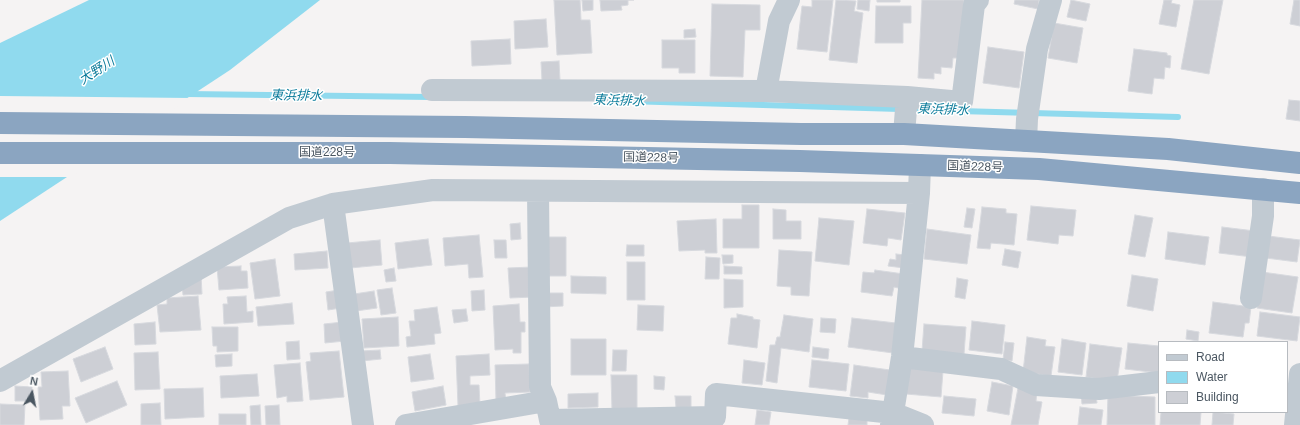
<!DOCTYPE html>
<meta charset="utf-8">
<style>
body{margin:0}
#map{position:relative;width:1300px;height:425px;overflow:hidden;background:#f5f3f3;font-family:Arial,sans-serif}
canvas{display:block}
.legend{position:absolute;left:1158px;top:341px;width:130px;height:72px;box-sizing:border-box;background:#fff;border:1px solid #b7bbc0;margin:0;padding:5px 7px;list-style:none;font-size:12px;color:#4a5661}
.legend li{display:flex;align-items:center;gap:8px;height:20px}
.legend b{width:20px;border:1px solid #b7bbc0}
.north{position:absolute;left:12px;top:373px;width:40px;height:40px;-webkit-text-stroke:3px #fff;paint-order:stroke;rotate:10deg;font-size:11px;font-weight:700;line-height:16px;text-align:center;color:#4a5661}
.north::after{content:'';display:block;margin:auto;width:14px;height:18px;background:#4a5661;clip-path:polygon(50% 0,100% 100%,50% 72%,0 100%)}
</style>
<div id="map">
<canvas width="1300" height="425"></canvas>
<ul class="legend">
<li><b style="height:5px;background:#c1cad2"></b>Road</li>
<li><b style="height:11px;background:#90daee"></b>Water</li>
<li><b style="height:11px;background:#cdcfd5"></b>Building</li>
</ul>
<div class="north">N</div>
</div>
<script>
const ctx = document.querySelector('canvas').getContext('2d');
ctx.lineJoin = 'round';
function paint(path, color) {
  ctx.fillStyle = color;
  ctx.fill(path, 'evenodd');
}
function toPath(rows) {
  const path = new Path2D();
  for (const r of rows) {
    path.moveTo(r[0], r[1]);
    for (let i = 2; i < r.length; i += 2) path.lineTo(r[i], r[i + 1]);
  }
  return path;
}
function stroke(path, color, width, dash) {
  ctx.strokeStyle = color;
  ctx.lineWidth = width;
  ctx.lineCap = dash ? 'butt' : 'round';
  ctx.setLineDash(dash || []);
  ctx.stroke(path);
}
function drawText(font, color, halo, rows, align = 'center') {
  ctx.font = font + ' Arial,"Noto Sans JP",sans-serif';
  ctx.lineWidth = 3;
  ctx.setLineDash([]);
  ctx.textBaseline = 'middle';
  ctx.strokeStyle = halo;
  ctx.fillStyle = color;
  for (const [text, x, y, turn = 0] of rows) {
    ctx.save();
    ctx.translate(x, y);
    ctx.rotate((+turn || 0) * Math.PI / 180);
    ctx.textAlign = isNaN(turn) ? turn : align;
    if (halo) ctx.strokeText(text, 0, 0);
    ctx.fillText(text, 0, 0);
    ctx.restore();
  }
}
paint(toPath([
 [89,0,320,0,230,70,0,221,0,43]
]), '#90daee');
paint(toPath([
 [0,96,191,98,71,177,0,177]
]), '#f5f3f3');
stroke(toPath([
 [186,94,432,97],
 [626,101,934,110],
 [959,111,1178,117]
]), '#90daee', 6);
const building = toPath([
 [554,0,580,0,581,20,590,20,592,53,557,55,554,0],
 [582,0,593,0,593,10,583,11,582,0],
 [600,0,634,0,628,0,628,5,621,6,622,10,601,11,600,0],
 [812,0,833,0,827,52,797,49,802,6,812,7,812,0],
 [836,0,856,1,854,11,863,13,857,63,829,60,836,0],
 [858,0,870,0,869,11,857,9,858,0],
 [877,0,900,0,900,2,877,2,877,0],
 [922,0,964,0,961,58,953,58,952,68,941,67,941,74,934,73,934,79,918,78,922,0],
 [1015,0,1039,0,1038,9,1014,4,1015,0],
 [1071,0,1090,4,1086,21,1067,17,1071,0],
 [1164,0,1172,0,1171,3,1180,5,1176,27,1159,24,1164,0],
 [1194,0,1223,0,1209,74,1181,69,1194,0],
 [1294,0,1300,0,1300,26,1290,24,1294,0],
 [712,4,760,5,760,30,745,30,743,77,710,76,712,4],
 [876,6,911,6,911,23,903,23,903,43,875,43,876,6],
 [546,19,548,47,515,49,514,21,546,19],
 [1054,23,1083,28,1077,63,1048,58,1054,23],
 [695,29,696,37,684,38,684,30,695,29],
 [510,39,511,64,472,66,471,41,510,39],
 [662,40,695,40,695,73,679,73,679,68,662,68,662,40],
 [988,47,1024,52,1019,88,983,83,988,47],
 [1134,49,1167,53,1167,55,1171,56,1170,68,1165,67,1164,79,1154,78,1152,94,1128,91,1134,49],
 [559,61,560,80,542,81,541,62,559,61],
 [1289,100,1300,101,1300,121,1286,119,1289,100],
 [742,205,759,205,759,248,723,248,723,219,742,219,742,205],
 [1031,206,1076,210,1073,236,1059,235,1058,244,1027,240,1031,206],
 [982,207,1006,209,1006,213,1017,214,1014,245,991,243,990,249,977,248,982,207],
 [967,208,975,209,972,228,964,227,967,208],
 [773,209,786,210,786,221,801,221,801,239,773,239,773,209],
 [867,209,905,213,901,240,888,238,887,246,863,243,867,209],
 [1135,215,1153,218,1145,257,1128,254,1135,215],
 [819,218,854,221,849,265,815,261,819,218],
 [716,219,717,253,705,253,705,250,679,251,677,221,716,219],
 [520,223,521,239,511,240,510,224,520,223],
 [1222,227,1255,231,1252,257,1219,253,1222,227],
 [927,229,971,235,967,264,924,259,927,229],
 [1168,232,1209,237,1205,265,1165,259,1168,232],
 [479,235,483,277,469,278,468,264,445,266,443,238,479,235],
 [1268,236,1300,240,1297,262,1266,258,1268,236],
 [546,237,566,237,566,276,545,276,546,237],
 [428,239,432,265,398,269,395,243,428,239],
 [380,240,382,265,350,268,347,243,380,240],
 [494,240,506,240,507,258,495,258,494,240],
 [627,245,644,245,644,256,626,256,627,245],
 [1005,249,1021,252,1018,268,1002,265,1005,249],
 [779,250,812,252,809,296,791,295,791,287,777,286,779,250],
 [327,251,328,268,295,270,294,254,327,251],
 [896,254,906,255,904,268,888,266,890,259,896,260,896,254],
 [722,255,733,255,733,263,723,264,722,255],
 [706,257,720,258,719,279,705,279,706,257],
 [275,259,280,296,255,299,250,263,275,259],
 [627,262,645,262,645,300,627,300,627,262],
 [241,266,241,271,247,271,248,288,219,290,217,267,241,266],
 [724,266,742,267,742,274,724,274,724,266],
 [532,267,534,297,510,298,508,268,532,267],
 [394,268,396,281,386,282,384,270,394,268],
 [875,270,904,274,902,289,894,287,892,296,861,292,863,272,874,273,875,270],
 [1262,272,1298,277,1292,313,1257,308,1262,272],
 [201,274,202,294,183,295,182,285,201,274],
 [1132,275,1158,279,1153,311,1127,306,1132,275],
 [571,276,606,277,606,294,571,293,571,276],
 [957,278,968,280,965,299,955,297,957,278],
 [724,279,743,280,743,307,724,308,724,279],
 [392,288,396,313,381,315,377,290,392,288],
 [339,290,341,308,328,310,326,292,339,290],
 [484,290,485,310,472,311,471,291,484,290],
 [374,291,377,308,356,311,354,294,374,291],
 [543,293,563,293,563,306,544,307,543,293],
 [198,296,201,330,160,332,157,305,167,304,167,298,198,296],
 [246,296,247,312,253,311,253,322,224,324,223,304,228,304,227,297,246,296],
 [1213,302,1251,307,1249,323,1245,323,1243,337,1209,333,1213,302],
 [292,303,294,324,258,326,256,307,292,303],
 [519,304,520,322,525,322,525,332,521,332,521,353,513,353,513,349,495,350,493,306,519,304],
 [638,305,664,306,663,331,637,330,638,305],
 [437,307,441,333,434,334,435,344,407,347,406,337,411,336,409,321,415,321,414,310,437,307],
 [466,309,468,321,454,323,452,310,466,309],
 [1260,312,1300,317,1297,341,1257,336,1260,312],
 [737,314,753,317,753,319,760,320,757,348,728,344,731,318,737,318,737,314],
 [784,315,813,319,809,352,781,348,777,383,766,381,770,345,775,345,777,337,780,337,784,315],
 [398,317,399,346,364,348,362,319,398,317],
 [821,318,836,319,835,333,820,332,821,318],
 [852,318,896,323,893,353,848,347,852,318],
 [972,321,1005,325,1002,354,969,350,972,321],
 [155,322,156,344,135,345,134,324,155,322],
 [343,322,345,341,325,343,324,324,343,322],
 [924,324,966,327,964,354,922,351,924,324],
 [212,327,238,327,238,351,217,352,217,346,213,346,212,327],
 [1187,330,1199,332,1198,341,1186,339,1187,330],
 [1027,337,1046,340,1045,346,1055,347,1051,376,1023,372,1027,337],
 [571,339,606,339,606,375,571,375,571,339],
 [1062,339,1086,343,1082,375,1058,372,1062,339],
 [299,341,300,359,287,360,286,342,299,341],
 [1005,342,1014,343,1012,361,1003,360,1005,342],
 [1128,343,1159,346,1159,373,1125,369,1128,343],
 [1090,344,1122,348,1117,381,1086,377,1090,344],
 [105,347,113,369,81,382,73,359,105,347],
 [813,347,829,349,828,359,812,357,813,347],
 [380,350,381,359,362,361,361,351,380,350],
 [613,350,627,350,626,371,612,371,613,350],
 [339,351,344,397,310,400,306,362,311,361,310,353,339,351],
 [158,352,160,389,135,390,134,353,158,352],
 [232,354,232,366,216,367,215,355,232,354],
 [430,354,434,379,411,382,408,357,430,354],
 [489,354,490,375,470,376,470,385,479,385,480,406,458,406,456,356,489,354],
 [744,360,765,363,762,385,742,383,744,360],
 [812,360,849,364,846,391,809,387,812,360],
 [300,363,303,401,287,402,287,396,277,398,274,365,300,363],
 [529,364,530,392,505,393,506,401,496,401,495,365,529,364],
 [854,365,890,370,887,395,868,392,868,398,850,396,854,365],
 [909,368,943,371,941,397,906,394,909,368],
 [68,371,70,406,62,406,63,419,40,420,38,387,42,387,41,372,68,371],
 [257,374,259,396,221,398,220,376,257,374],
 [611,375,637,375,637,411,612,411,611,375],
 [654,376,665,377,664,390,654,389,654,376],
 [117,381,127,405,86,423,75,398,117,381],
 [992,382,1013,386,1009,415,987,411,992,382],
 [15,386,32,387,32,401,15,401,15,386],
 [443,386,446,405,415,411,412,392,443,386],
 [203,388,204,417,165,419,164,389,203,388],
 [1018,388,1037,392,1036,401,1042,402,1038,425,1011,425,1018,388],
 [598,393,598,407,568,408,568,394,598,393],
 [1096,394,1097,403,1082,404,1081,395,1096,394],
 [1108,395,1155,397,1155,425,1107,425,1108,395],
 [675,396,691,396,691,407,676,408,675,396],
 [944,396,976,399,974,416,942,413,944,396],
 [160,403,161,425,141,425,141,404,160,403],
 [0,404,25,405,24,425,0,425,0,404],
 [260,405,261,425,251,425,250,406,260,405],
 [279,405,280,425,266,425,265,406,279,405],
 [1080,407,1103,410,1101,425,1078,425,1080,407],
 [757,410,771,412,769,425,755,425,757,410],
 [1161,412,1201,412,1200,425,1160,425,1161,412],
 [1213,412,1234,414,1233,425,1212,425,1213,412],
 [219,414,246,414,246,425,219,425,219,414],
 [849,418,867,420,867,425,848,425,849,418]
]);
paint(building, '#cdcfd5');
stroke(building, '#d7d9de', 1);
stroke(toPath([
 [432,90,766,91,907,97,904,134],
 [766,91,779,21,789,0],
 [907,97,962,102,974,5,978,0],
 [1026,141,1027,119,1037,49,1051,0],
 [538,191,540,387,546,401],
 [333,204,363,425],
 [1251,298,1263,216,1263,189],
 [902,357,1001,369,1036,385,1099,389,1159,382],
 [0,381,289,218,333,204,433,190,919,193],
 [406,425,546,401,550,420,715,417,716,394,893,413,923,425],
 [891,425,902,357,919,193,920,165],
 [1295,425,1300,374]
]), '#c1cad2', 22);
stroke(toPath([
 [0,123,465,127,801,134,904,134,1168,149,1300,163],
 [0,153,390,153,800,161,1039,169,1300,193]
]), '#8ba5c1', 22);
drawText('12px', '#4a5661', '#fff', [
 ["国道228号",327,153],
 ["国道228号",651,158,1],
 ["国道228号",975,167,2]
]);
drawText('italic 13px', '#0c7c9b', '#fff', [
 ["大野川",97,71,-33],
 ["東浜排水",296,96,1],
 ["東浜排水",619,101,2],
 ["東浜排水",943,110,2]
]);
</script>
